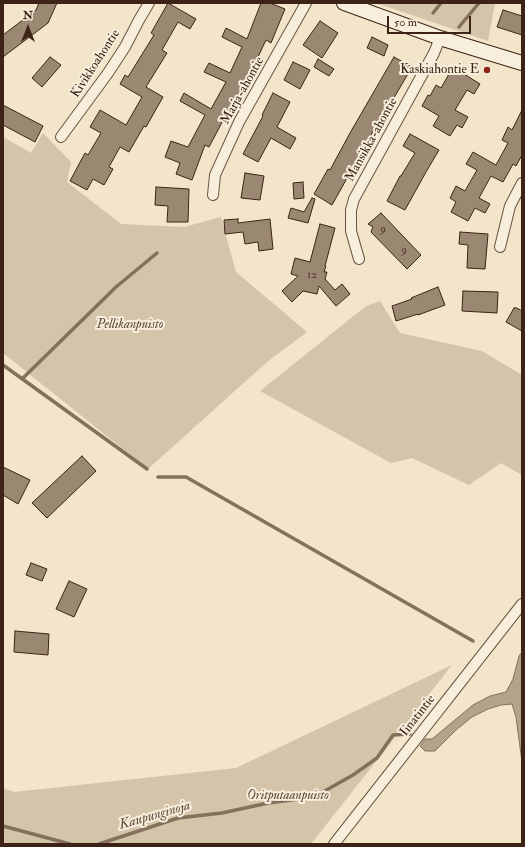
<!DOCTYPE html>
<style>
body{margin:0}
#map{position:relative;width:525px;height:847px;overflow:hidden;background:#f2e5c9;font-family:"IM FELL Double Pica",serif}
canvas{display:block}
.frame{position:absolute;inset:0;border:4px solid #3c2315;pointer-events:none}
.north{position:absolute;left:8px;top:8px;width:40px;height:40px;-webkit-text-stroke:3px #f7eedc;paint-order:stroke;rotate:0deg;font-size:11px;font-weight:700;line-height:16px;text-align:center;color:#3c2315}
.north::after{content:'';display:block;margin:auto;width:14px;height:18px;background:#3c2315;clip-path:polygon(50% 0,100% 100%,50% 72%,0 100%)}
.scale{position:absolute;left:387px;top:16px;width:84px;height:18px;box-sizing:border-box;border:2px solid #3c2315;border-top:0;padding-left:5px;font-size:12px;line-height:14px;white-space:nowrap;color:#3c2315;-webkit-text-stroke:3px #f7eedc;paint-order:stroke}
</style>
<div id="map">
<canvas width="525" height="847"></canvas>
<div class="frame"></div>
<div class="north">N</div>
<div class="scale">50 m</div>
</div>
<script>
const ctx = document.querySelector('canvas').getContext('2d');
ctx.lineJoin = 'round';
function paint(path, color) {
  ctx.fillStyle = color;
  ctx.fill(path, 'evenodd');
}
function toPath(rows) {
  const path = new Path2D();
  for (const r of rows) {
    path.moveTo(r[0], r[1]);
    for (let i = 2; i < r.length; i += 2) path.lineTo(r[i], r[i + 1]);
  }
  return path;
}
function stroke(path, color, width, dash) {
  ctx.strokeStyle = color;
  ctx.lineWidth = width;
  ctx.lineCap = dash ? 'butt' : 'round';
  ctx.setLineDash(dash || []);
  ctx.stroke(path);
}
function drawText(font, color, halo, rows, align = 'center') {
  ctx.font = font + ' "IM FELL Double Pica",serif';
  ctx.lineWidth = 4;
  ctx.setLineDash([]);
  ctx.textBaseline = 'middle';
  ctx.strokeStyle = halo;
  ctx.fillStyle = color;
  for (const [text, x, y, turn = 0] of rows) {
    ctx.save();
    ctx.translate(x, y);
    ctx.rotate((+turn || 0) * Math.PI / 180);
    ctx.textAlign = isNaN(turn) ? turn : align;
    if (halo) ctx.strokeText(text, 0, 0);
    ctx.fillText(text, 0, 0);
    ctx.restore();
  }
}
paint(toPath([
 [376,3,495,3,488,41],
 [43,133,71,162,67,182,121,224,184,227,221,217,236,272,307,332,267,362,148,469,3,353,3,137,31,153],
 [380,301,400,333,482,351,522,375,522,475,501,463,469,485,412,458,391,463,260,391,366,306],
 [452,665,311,844,3,844,3,788,14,792,236,768]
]), '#d3c4aa');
const water = toPath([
 [522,652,522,762,516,717,512,704,501,705,488,709,472,717,456,730,435,751,425,751,420,746,425,739,432,739,473,705,490,696,506,692,513,679,519,656,522,652]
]);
paint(water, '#b4a38c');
stroke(water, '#84705c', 1);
stroke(toPath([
 [433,13,441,3],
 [459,27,479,3],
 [3,365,147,469],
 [22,379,116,287,157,253],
 [158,477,186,477,473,641],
 [3,826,70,844],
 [99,844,178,818,222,813,268,803,314,797,353,775,377,758,393,735,410,734]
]), '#84705c', 3.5);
const building = toPath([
 [39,3,57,3,48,23,3,57,3,35,36,10,39,3],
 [168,3,196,19,190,29,178,22,162,50,167,53,146,87,163,97,146,127,144,126,129,152,120,147,109,167,113,169,104,185,93,179,87,190,70,181,85,153,88,155,101,133,90,127,100,110,126,125,142,97,120,84,125,75,128,77,154,35,151,33,168,3],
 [261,3,270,3,285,9,271,43,266,40,248,78,230,112,228,111,209,147,205,145,192,180,176,174,180,163,165,157,171,141,188,147,205,115,180,101,184,93,211,109,226,82,204,72,209,63,230,73,242,47,222,37,226,28,247,39,261,3],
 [503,10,522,16,522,35,497,27,503,10],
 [320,21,338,33,322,58,303,45,320,21],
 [372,37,388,45,384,56,367,48,372,37],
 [50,57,61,65,42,87,32,78,50,57],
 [394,57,412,67,375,130,374,130,332,205,314,194,328,169,330,170,350,133,394,57],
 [318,59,334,69,329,76,314,67,318,59],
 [293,62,310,70,300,89,284,80,293,62],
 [453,67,480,84,474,94,467,90,455,110,468,117,462,128,457,125,450,136,433,126,439,116,422,106,428,95,430,96,436,85,441,88,453,67],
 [273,93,290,102,277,127,296,138,290,149,271,138,258,162,243,154,263,116,262,115,273,93],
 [3,105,43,126,35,142,3,125,3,105],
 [522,110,522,155,516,166,513,164,503,182,491,176,479,198,490,204,485,213,475,208,468,221,451,212,456,202,450,198,456,186,465,191,477,170,466,164,473,152,496,165,508,143,502,140,508,127,512,130,522,110],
 [410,134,439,150,426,172,405,210,387,201,400,176,401,176,415,153,403,146,410,134],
 [245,173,264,176,260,200,241,198,245,173],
 [303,182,304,198,294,199,293,183,303,182],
 [156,187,189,189,188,222,167,222,168,206,155,205,156,187],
 [312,198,315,199,308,223,288,218,291,208,304,212,312,198],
 [381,213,421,255,407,269,371,232,373,227,368,224,381,213],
 [238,219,238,223,270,219,273,249,259,251,258,242,245,244,243,232,225,234,224,220,238,219],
 [320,224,335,228,325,266,326,266,324,272,327,272,325,279,335,290,342,284,350,294,336,306,319,286,317,294,303,291,292,302,282,291,298,276,291,274,295,258,310,262,320,224],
 [460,232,488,234,485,269,467,268,468,245,459,244,460,232],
 [438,287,445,305,418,315,418,314,396,321,392,306,412,299,411,298,438,287],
 [463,291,498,292,497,313,462,311,463,291],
 [514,308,517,308,522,311,522,331,506,322,514,308],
 [82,456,96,471,47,518,32,503,82,456],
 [3,467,30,480,18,504,3,495,3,467],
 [31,563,47,569,42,581,26,575,31,563],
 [69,581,87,589,74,617,56,609,69,581],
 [15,631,49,634,48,655,14,652,15,631]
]);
paint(building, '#9b8873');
stroke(building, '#3c2315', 1);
const street = toPath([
 [61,137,108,73,125,47,139,20,149,3],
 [213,195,215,175,239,122,306,3],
 [500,247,510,206,522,183],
 [359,259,351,231,351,210,354,199,434,53,440,38],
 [334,844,522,604]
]);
const secondary = toPath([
 [344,3,440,38,522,63]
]);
stroke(street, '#6a5442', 12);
stroke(secondary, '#3c2315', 16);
stroke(street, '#f7eedc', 10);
stroke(secondary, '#f7eedc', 14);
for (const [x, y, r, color] of [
 [487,70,4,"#8f2418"]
]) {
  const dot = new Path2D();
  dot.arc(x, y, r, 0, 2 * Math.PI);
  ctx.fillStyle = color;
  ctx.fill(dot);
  stroke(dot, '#f7eedc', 1.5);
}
drawText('11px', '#543c2c', null, [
 ["9",383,230],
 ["9",404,251],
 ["12",312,276]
]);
drawText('13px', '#3c2315', '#f7eedc', [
 ["Kivikkoahontie",96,64,-57],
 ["Marja-ahontie",243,91,-61],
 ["Mansikka-ahontie",372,140,-61],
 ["Iinatintie",418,716,-52]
]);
drawText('13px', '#3c2315', '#f7eedc', [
 ["Kaskiahontie E",479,70]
], 'right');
drawText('italic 13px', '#624b3a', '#f7eedc', [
 ["Pellikanpuisto",130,325],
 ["Oritputaanpuisto",288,796]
]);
drawText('italic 14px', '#66503f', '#f7eedc', [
 ["Kaupunginoja",155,816,-16]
]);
</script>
